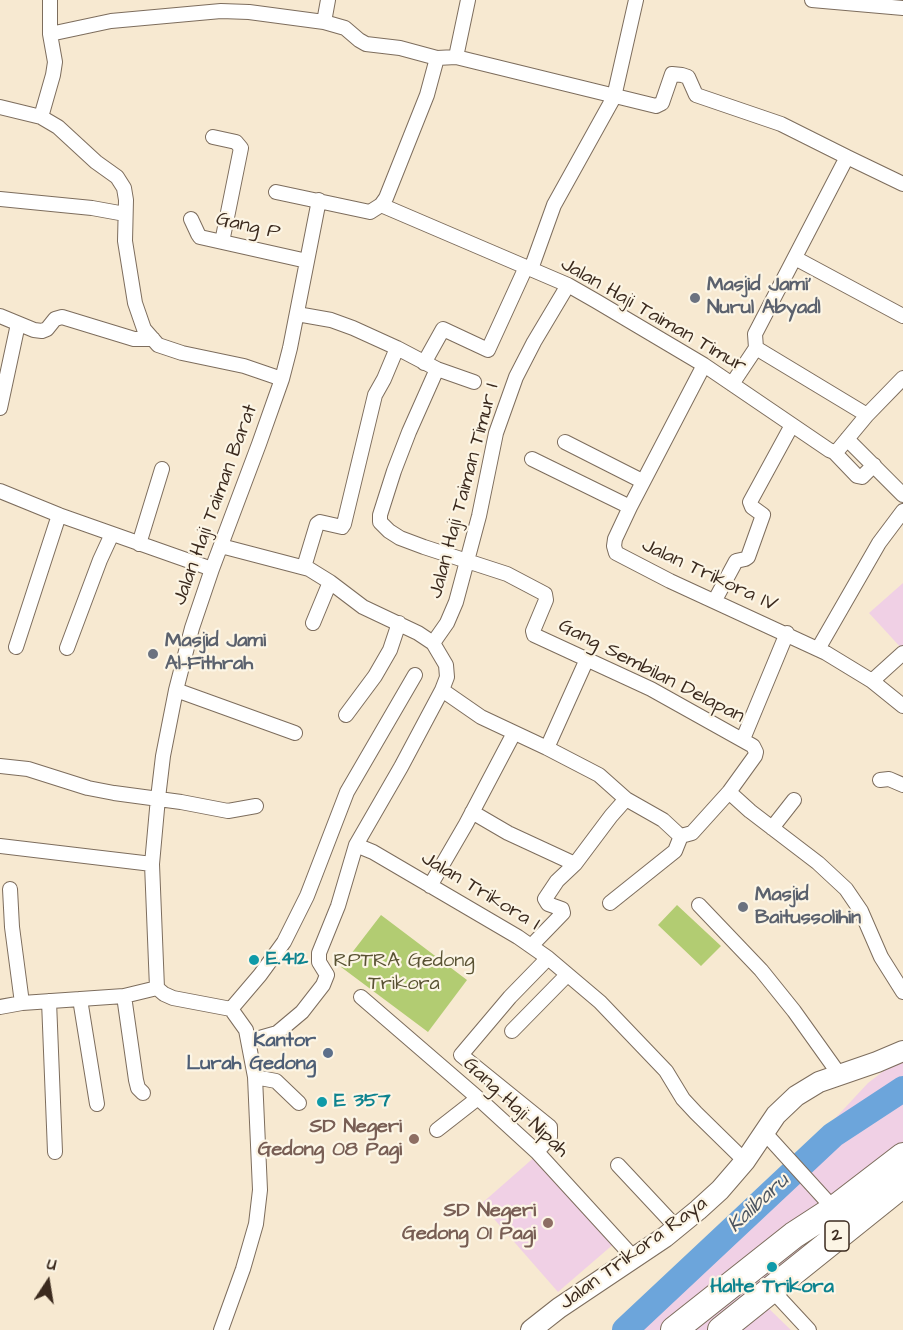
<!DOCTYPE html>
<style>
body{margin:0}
#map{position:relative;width:903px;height:1330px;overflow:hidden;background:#f7e9d1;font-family:"Architects Daughter",sans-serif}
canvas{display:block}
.north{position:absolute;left:18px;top:1252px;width:60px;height:60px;-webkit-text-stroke:4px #fcf5e5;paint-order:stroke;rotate:12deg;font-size:16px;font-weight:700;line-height:24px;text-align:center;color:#3b2a1e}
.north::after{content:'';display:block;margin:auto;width:21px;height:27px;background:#3b2a1e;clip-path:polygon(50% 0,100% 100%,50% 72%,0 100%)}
</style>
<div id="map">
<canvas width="903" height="1330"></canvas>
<div class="north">U</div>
</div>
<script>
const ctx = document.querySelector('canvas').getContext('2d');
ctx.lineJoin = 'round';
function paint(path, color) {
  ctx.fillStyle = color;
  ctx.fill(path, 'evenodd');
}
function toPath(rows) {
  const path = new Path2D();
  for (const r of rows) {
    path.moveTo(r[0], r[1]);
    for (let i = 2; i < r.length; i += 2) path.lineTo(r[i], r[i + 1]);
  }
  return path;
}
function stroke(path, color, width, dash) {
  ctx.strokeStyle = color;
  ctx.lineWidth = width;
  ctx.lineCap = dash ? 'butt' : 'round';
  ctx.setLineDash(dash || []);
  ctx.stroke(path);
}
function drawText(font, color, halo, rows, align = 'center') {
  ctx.font = font + ' "Architects Daughter",sans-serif';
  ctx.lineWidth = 4.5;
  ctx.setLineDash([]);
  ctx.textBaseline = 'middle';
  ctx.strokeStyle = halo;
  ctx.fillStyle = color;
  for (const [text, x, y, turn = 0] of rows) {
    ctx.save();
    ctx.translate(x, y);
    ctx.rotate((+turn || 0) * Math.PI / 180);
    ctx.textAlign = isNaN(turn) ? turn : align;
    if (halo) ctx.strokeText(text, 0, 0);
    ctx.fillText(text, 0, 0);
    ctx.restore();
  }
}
paint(toPath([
 [903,583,903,650,869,613],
 [903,1056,903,1199,762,1302,791,1330,631,1330,732,1229,868,1083],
 [538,1154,616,1242,558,1292,481,1204]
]), '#f0d0e5');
paint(toPath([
 [677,905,721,946,701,966,658,925],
 [381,915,467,980,428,1032,341,967]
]), '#b2cc72');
stroke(toPath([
 [625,1330,833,1135,903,1089]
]), '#6ca5db', 26);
const street = toPath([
 [812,0,903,8],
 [324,22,328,0],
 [50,34,111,21,221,11,249,12,324,22,345,28,359,40,366,44,400,48,437,58,456,57,468,0],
 [456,57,656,106,662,103,672,74,682,75,688,77,696,95,781,124,847,157,755,334,756,348,732,384],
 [0,107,41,117,58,127,96,162,117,177,124,188,126,200,125,241,135,303,144,329,158,345,182,353,244,366,282,379],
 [41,117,53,75,55,62,50,34,50,0],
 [213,137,236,142,241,148,222,242],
 [847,157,903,184],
 [276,192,370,212,381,205,386,198,427,95,437,58],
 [0,199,92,208,125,214],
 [381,205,568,285,596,301,704,365,829,450,834,452,838,450,867,415,903,378],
 [191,219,198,234,200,237,307,261],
 [795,258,903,316],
 [531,269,554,205,614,97,636,0],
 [297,314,331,320,353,328,397,348,437,369,474,382],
 [0,316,34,330,42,331,47,329,55,319,62,317,134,339,153,339],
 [756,348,867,415],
 [424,363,443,329,488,350,526,267],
 [704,365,630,507,615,539,614,546,616,553,670,581,826,653,872,681,903,706],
 [0,408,18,324],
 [847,439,903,495],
 [565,442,642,481],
 [834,452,857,476,862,477,874,465],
 [532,459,630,507],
 [0,491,59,515,212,569],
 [139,544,162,469],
 [221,546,309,569,330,582,363,607,418,633,433,643,446,665,447,677,442,690,481,717,547,748,599,775,626,799,663,820,677,833,681,836,692,833,729,792,755,756,756,752,753,746,651,689,534,635,533,631,546,600,545,594,507,574,424,547,400,538,389,531,380,522,380,515,394,471,409,432,437,369],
 [304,567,317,524,320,522,342,527,344,524,375,395,384,379,397,348],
 [715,600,736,561,745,559,748,557,763,515,752,507,750,502,792,425],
 [313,623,330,582],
 [433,643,447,623,456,602,479,516,496,433,516,377,534,342,568,285],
 [16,647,59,515],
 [67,648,100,560,112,534],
 [818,649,879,543,903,511],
 [872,681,903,653],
 [176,690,295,733],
 [346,715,375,676,390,650,399,623],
 [743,739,787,633],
 [547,748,587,659],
 [0,766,28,769,88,788,114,793,181,802,228,811,256,806],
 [880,780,889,779,903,785],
 [729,792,750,811,818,863,846,889,861,911,881,957,903,992],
 [472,812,508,833,575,864],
 [772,828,794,800],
 [356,845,373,852,518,937,548,958,600,1002,666,1071,683,1099,696,1113,745,1161],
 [0,846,152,864],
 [430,886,466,824,514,733],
 [10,889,12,927,22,1003],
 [610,903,675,851,681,836],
 [699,905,761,970,794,1011,839,1074],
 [532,945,563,913,562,909,548,904,545,899,557,881,575,864,611,816,626,799],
 [124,996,136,1080,138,1088,143,1093],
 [361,997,478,1098,537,1152,633,1257],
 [80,999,97,1104],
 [49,1001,55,1152],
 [0,1007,22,1003,124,996,157,988],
 [231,1009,260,975,284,942,307,896,347,792,415,675],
 [512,1031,567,975],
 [249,1041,277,1033,302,1012,323,985,327,975,319,962,319,953,338,906,356,845,401,767,442,690],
 [255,1077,276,1081,299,1103],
 [437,1130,478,1098],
 [764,1132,834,1209],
 [537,1152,550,1137,550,1127,461,1055,510,997,548,958],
 [618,1165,676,1227],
 [771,1289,809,1330],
 [221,1330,243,1269,256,1224,260,1190,255,1077,246,1030,231,1009,173,998,164,994,157,988,152,864,158,798,163,756,176,690,192,628,212,569,259,444,282,379,290,348,319,200]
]);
const secondary = toPath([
 [531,1330,559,1308,665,1237,698,1210,720,1190,745,1161,776,1115,796,1096,819,1082,877,1062,903,1051]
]);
const highway = toPath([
 [674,1330,794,1235,834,1209,903,1156],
 [721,1330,903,1184]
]);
stroke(street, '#7d6d5d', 16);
stroke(secondary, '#7d6d5d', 22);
stroke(highway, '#7d6d5d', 28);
stroke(street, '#fff', 14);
stroke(secondary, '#fff', 20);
stroke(highway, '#fff', 26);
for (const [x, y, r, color] of [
 [695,298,6,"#6b7280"],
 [153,654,6,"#6b7280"],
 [743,907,6,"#6b7280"],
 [254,960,6,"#0f9aa8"],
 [328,1053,6,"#5c6f8a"],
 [322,1102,6,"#0f9aa8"],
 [414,1139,6,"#8d6e63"],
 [548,1223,6,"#8d6e63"],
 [772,1267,6,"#0f9aa8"]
]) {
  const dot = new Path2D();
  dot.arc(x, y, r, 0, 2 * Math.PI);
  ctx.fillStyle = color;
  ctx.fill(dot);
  stroke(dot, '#fcf5e5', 2);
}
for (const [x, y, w] of [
 [837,1236,24]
]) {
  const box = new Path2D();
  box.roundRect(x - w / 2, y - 15, w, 30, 4.5);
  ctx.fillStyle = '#fcf5e5';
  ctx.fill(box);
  stroke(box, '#3b2a1e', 1.5);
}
drawText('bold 18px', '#3b2a1e', null, [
 ["2",837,1236]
]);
drawText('20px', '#3b2a1e', '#fcf5e5', [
 ["Gang P",248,227,13],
 ["Jalan Haji Taiman Timur",653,316,30],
 ["Jalan Haji Taiman Timur I",465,491,-75],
 ["Jalan Haji Taiman Barat",216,505,-70],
 ["Jalan Trikora IV",709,576,25],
 ["Gang Sembilan Delapan",651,672,27],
 ["Jalan Trikora I",480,892,31],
 ["Gang Haji Nipah",515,1108,43],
 ["Jalan Trikora Raya",634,1254,-36]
]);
drawText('bold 20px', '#5b616d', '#fcf5e5', [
 ["Masjid Jami'",707,286],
 ["Nurul Abyadl",707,309],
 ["Masjid Jami",165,642],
 ["Al-Fithrah",165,665],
 ["Masjid",755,896],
 ["Baitussolihin",755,919]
], 'left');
drawText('bold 20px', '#0d838f', '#fcf5e5', [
 ["E.412",266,960],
 ["E 357",334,1102],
 ["Halte Trikora",772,1288,"center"]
], 'left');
drawText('20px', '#595233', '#fcf5e5', [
 ["RPTRA Gedong",404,962],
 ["Trikora",404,985]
]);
drawText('bold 20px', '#4e5e75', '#fcf5e5', [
 ["Kantor",316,1042],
 ["Lurah Gedong",316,1065]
], 'right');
drawText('bold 20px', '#785e54', '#fcf5e5', [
 ["SD Negeri",402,1128],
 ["Gedong 08 Pagi",402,1151],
 ["SD Negeri",536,1212],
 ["Gedong 01 Pagi",536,1235]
], 'right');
drawText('italic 21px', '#4c5560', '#fcf5e5', [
 ["Kalibaru",759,1204,-43]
]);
</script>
